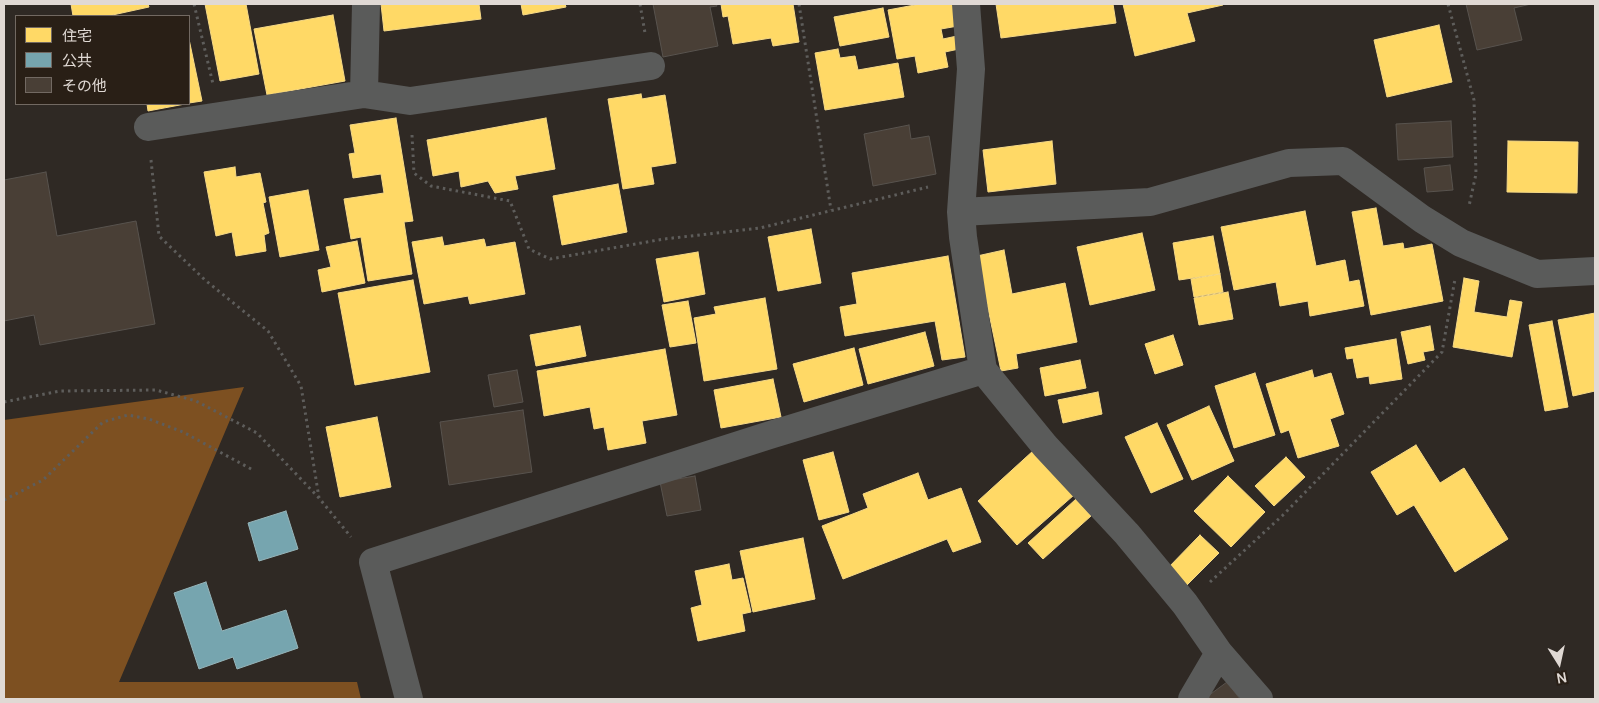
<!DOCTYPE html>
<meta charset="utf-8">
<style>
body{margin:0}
#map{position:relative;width:1599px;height:703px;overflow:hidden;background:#2f2924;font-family:Manrope,"Noto Sans JP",sans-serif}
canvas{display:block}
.frame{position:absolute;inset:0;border:5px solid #e0d9d4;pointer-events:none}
.legend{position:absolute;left:15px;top:15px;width:175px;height:90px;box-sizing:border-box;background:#291f16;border:1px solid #726962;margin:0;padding:6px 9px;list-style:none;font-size:15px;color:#e0d9d4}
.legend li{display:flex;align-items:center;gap:10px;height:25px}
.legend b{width:25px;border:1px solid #726962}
.north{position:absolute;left:1534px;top:638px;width:50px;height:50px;-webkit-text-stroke:4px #291f16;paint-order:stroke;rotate:170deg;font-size:14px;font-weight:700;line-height:20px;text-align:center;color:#e0d9d4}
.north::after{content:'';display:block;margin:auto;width:18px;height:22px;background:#e0d9d4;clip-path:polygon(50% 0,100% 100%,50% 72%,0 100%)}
</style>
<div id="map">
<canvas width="1599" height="703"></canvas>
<div class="frame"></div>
<ul class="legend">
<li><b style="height:14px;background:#ffd966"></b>住宅</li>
<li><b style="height:14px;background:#76a5af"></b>公共</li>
<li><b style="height:14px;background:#493f36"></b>その他</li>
</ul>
<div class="north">N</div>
</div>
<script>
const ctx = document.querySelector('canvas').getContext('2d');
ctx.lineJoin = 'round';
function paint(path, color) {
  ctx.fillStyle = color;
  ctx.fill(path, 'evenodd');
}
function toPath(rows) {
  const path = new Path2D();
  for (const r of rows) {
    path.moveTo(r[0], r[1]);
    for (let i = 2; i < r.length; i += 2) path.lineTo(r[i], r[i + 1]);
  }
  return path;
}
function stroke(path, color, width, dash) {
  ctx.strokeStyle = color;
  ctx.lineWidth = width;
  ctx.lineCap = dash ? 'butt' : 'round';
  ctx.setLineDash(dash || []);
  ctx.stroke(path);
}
paint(toPath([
 [244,387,119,682,357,682,361,699,4,699,4,420]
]), '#7d5021');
const homes = toPath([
 [71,4,148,4,149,7,108,16,73,16,71,4],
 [205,4,246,4,259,74,220,81,205,4],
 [381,4,479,4,481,19,384,31,381,4],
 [521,4,565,4,566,7,523,15,521,4],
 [721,4,793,4,799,42,773,46,771,38,733,44,728,16,723,17,721,4],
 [920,4,954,4,958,26,941,29,943,39,957,36,959,49,945,52,948,67,918,73,915,56,897,59,888,10,920,4],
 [996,4,1113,4,1116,23,1001,38,996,4],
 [1123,4,1223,4,1223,5,1187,13,1195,41,1135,56,1123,4],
 [883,8,889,37,840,46,834,17,883,8],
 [333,15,345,81,267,95,254,29,333,15],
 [1439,25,1452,82,1387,97,1374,40,1439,25],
 [189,39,202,101,189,103,189,39],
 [838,49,840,58,855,56,858,70,898,63,904,97,825,110,815,53,838,49],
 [641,94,642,99,665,95,676,163,651,167,654,184,623,189,608,99,641,94],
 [147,104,185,104,148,111,147,104],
 [396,118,413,221,404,222,412,274,368,281,361,237,351,239,344,199,384,193,381,174,353,178,349,154,355,153,350,125,396,118],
 [546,118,555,169,515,176,518,189,495,193,488,181,461,187,459,171,433,176,427,140,546,118],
 [1052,141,1056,184,988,192,983,150,1052,141],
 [1508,141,1578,142,1577,193,1507,192,1508,141],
 [235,167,236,177,260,173,266,202,263,203,269,233,264,235,266,251,236,256,232,232,216,236,204,172,235,167],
 [618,184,627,232,562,245,553,196,618,184],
 [308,190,319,250,280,257,269,197,308,190],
 [1376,208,1383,246,1403,243,1404,249,1432,244,1443,301,1371,315,1352,212,1376,208],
 [1305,211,1316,266,1345,260,1349,282,1359,280,1364,306,1310,316,1308,301,1280,306,1276,282,1234,290,1221,227,1305,211],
 [811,229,821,283,778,291,768,237,811,229],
 [1142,233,1155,290,1090,305,1077,247,1142,233],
 [1213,236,1220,274,1179,280,1173,243,1213,236],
 [442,237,444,246,484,239,486,247,515,242,525,294,470,304,468,296,424,304,412,242,442,237],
 [357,241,365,283,322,292,318,270,331,267,326,247,357,241],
 [1004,250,1012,294,1065,283,1077,342,1016,354,1018,368,1001,371,977,256,1004,250],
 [698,252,705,294,664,302,656,259,698,252],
 [948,256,965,357,942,360,935,321,845,336,840,307,857,304,852,273,948,256],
 [1220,274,1223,292,1194,297,1191,279,1220,274],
 [1464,278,1479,281,1474,312,1507,317,1510,300,1522,302,1512,357,1453,347,1464,278],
 [413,280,430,372,355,385,338,293,413,280],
 [1228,292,1233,319,1199,325,1194,298,1228,292],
 [765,298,777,369,704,381,694,318,716,314,714,307,765,298],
 [688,301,696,343,670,347,662,305,688,301],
 [1595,313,1595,391,1573,396,1558,320,1595,313],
 [1552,321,1568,407,1545,411,1529,325,1552,321],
 [580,326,586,356,536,366,530,335,580,326],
 [1430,326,1434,350,1423,352,1425,360,1408,364,1401,332,1430,326],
 [925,332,934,366,868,384,859,349,925,332],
 [1173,335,1183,365,1155,374,1145,344,1173,335],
 [1396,339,1402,379,1370,384,1369,376,1357,378,1353,358,1347,359,1345,348,1396,339],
 [854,348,863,385,804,402,793,364,854,348],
 [665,349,677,415,642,421,646,443,608,450,604,427,594,429,590,407,544,416,537,371,665,349],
 [1080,360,1086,388,1045,396,1040,368,1080,360],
 [1312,370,1314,378,1331,373,1344,414,1330,419,1339,446,1298,458,1289,430,1281,433,1266,384,1312,370],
 [1255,373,1275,435,1234,448,1215,386,1255,373],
 [773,379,781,417,721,428,714,390,773,379],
 [1098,392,1102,414,1063,423,1058,400,1098,392],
 [1209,406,1234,461,1192,480,1167,425,1209,406],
 [377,417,391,487,340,497,326,427,377,417],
 [1157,423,1183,479,1151,493,1125,437,1157,423],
 [1416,445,1440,483,1464,468,1508,539,1455,572,1414,505,1397,515,1371,472,1416,445],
 [1034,450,1074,495,1017,545,978,501,1034,450],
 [833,452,849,512,819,520,803,460,833,452],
 [1286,457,1305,477,1274,506,1255,486,1286,457],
 [918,473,928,500,961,488,981,542,953,552,947,539,843,579,822,526,868,508,863,494,918,473],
 [1228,476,1265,512,1231,547,1194,511,1228,476],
 [1076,499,1091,516,1043,559,1028,543,1076,499],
 [1200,535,1219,553,1185,587,1167,569,1200,535],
 [803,538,815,599,753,612,740,551,803,538],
 [729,564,732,580,743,578,751,612,742,614,745,631,698,641,691,608,702,605,695,571,729,564]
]);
paint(homes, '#ffd966');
stroke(homes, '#f6d987', 1);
const public = toPath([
 [286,511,298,549,259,561,248,523,286,511],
 [206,582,222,631,286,610,298,648,237,669,233,657,199,669,174,593,206,582]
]);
paint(public, '#76a5af');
stroke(public, '#96b5ba', 1);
const building = toPath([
 [653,4,716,4,717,6,710,7,718,46,663,57,653,4],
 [1466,4,1531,4,1514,8,1522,40,1477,50,1466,4],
 [1451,121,1453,157,1398,160,1396,124,1451,121],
 [909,125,911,139,929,136,936,174,873,186,864,134,909,125],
 [1450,165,1453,190,1427,192,1424,168,1450,165],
 [46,172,57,236,136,221,155,324,40,345,34,315,4,321,4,180,46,172],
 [517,370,523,402,494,407,488,375,517,370],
 [523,410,532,472,449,485,440,422,523,410],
 [695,476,701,510,667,516,660,482,695,476],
 [1227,682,1240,699,1210,699,1208,696,1227,682]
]);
paint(building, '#493f36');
stroke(building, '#58534e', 1);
stroke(toPath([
 [194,4,213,84],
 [640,4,645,33],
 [799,4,831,210],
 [1448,4,1474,100,1476,174,1469,206],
 [412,135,414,173,431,186,510,201,529,249,550,259,664,239,760,228,928,187],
 [151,160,159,236,205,280,268,331,301,386,319,498],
 [4,402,60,391,156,390,196,401,257,433,319,498,351,537],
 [4,500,43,480,103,422,128,415,149,419,183,432,253,470],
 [1210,582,1283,515,1442,352,1455,279]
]), '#5e5d5b', 3, [2.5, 4]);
stroke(toPath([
 [966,4,971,69,961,212,963,237,983,370,1045,446,1127,534,1185,604,1219,653,1259,699],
 [364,94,410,101,651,66],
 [148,127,364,94,366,4],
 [961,212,1150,202,1289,163,1343,161,1422,219,1461,243,1537,274,1595,271],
 [409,699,373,562,770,435,983,370],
 [1192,699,1219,653]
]), '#5a5b5a', 28);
</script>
